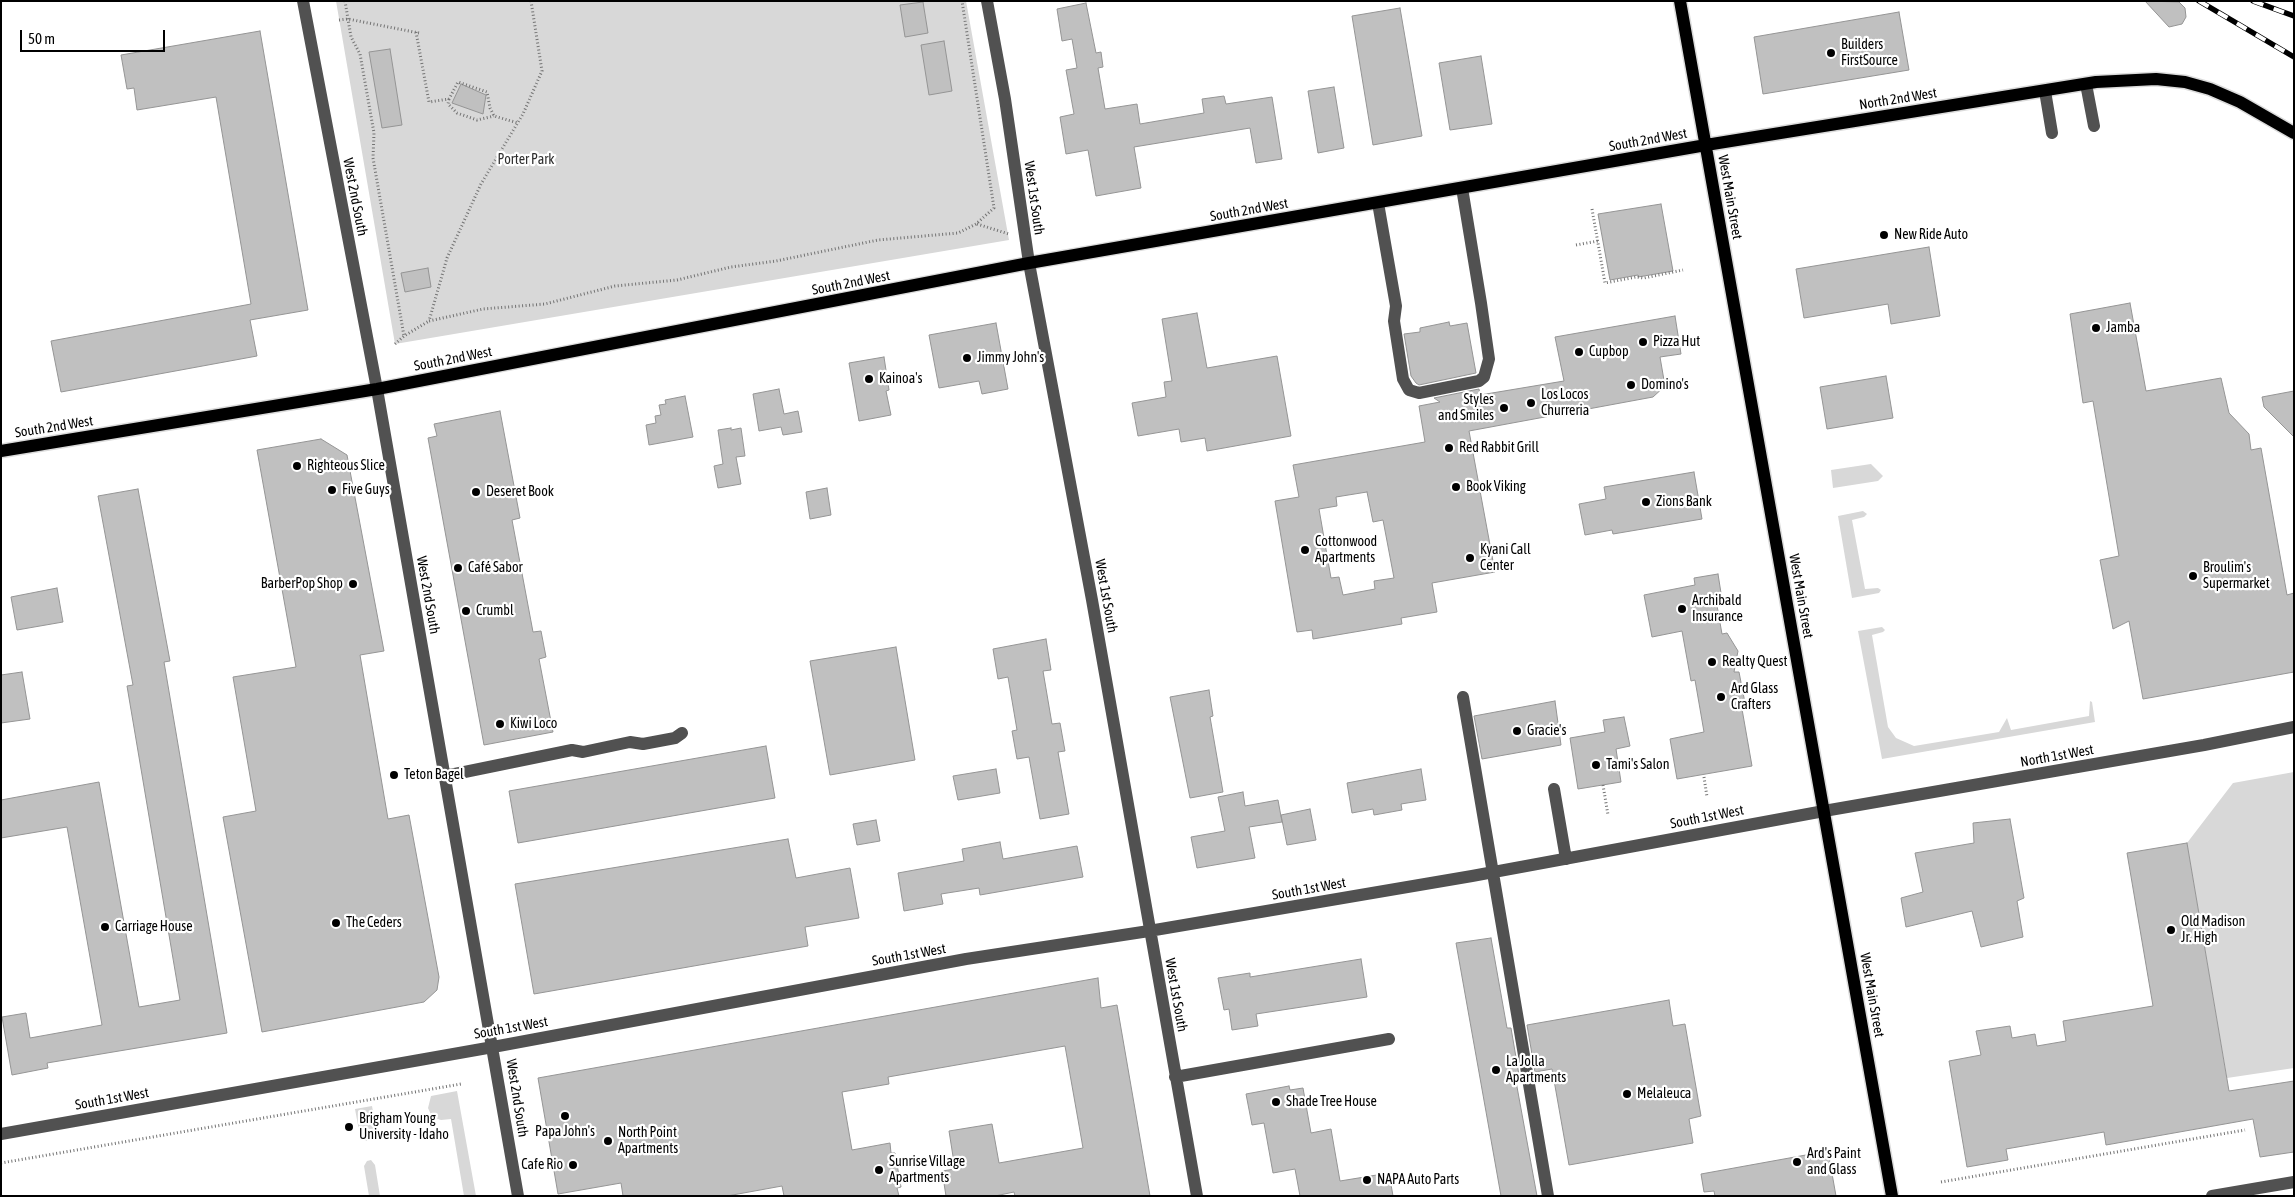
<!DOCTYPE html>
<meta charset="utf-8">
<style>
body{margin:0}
#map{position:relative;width:2295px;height:1197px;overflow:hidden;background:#fff;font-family:"Asap Condensed",sans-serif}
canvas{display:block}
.frame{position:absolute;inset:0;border:2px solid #000;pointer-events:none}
.scale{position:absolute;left:20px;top:30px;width:145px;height:22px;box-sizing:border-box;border:2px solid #000;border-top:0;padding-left:6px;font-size:15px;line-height:18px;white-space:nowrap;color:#000;-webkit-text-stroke:4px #fff;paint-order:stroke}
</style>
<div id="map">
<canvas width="2295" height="1197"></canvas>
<div class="frame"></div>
<div class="scale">50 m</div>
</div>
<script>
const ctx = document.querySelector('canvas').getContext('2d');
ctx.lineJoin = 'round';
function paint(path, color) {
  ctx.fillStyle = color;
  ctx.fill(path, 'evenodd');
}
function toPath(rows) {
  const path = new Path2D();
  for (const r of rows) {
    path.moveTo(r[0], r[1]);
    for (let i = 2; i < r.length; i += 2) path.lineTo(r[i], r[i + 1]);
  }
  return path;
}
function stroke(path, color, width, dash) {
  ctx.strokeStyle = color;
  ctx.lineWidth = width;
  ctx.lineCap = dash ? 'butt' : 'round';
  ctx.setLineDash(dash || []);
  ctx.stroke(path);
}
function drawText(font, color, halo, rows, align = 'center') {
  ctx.font = font + ' "Asap Condensed",sans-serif';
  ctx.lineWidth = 4.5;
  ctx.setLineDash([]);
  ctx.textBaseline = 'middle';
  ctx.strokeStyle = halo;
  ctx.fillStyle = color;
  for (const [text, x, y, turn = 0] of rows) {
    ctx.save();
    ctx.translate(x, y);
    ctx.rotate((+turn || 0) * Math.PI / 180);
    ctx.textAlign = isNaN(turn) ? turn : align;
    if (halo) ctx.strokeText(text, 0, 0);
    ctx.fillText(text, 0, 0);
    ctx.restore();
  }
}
paint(toPath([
 [336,1,966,1,1009,240,395,344],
 [1871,464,1883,476,1878,481,1833,488,1831,470],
 [1863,511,1867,514,1864,517,1852,520,1865,589,1878,588,1881,590,1879,593,1852,598,1838,516],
 [1882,627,1885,630,1883,632,1872,635,1888,727,1896,738,1914,746,1999,732,2007,718,2011,730,2089,716,2090,701,2092,702,2095,722,1882,759,1858,631],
 [2294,772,2294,1068,2227,1078,2187,843,2233,783],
 [457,1091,476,1196,464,1196,451,1119,441,1120,432,1117,428,1108,431,1096],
 [372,1106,377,1133,372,1140,366,1141,360,1136,355,1109],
 [371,1160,375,1165,380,1196,369,1196,364,1166,367,1161]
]), '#d8d8d8');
const building = toPath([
 [2145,1,2179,2,2185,8,2186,17,2182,24,2169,27,2145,1],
 [923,2,928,33,905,37,900,5,923,2],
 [1086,3,1096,53,1101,52,1103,67,1098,68,1105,109,1137,104,1140,124,1204,113,1202,99,1224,96,1226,104,1272,97,1282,159,1256,163,1250,128,1134,147,1141,188,1096,196,1088,150,1066,154,1060,117,1074,114,1066,70,1077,68,1072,39,1062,41,1057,9,1086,3],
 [1400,8,1422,136,1373,145,1352,16,1400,8],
 [1899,12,1909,70,1763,94,1754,37,1899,12],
 [260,31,308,310,250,320,257,356,61,392,51,341,251,304,216,97,137,110,134,88,127,89,121,55,260,31],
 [944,41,952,91,929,95,921,45,944,41],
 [390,49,402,125,382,128,369,52,390,49],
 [1481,56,1492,124,1450,130,1439,63,1481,56],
 [461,84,486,95,483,114,452,103,461,84],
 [1334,87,1344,148,1318,153,1308,91,1334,87],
 [1661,204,1673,271,1638,277,1638,275,1610,280,1598,214,1661,204],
 [1929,247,1940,316,1891,324,1888,304,1804,318,1796,269,1929,247],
 [428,268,431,287,405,292,401,273,428,268],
 [2130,303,2146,391,2221,378,2229,413,2249,434,2251,450,2261,448,2287,595,2294,593,2294,672,2143,699,2129,621,2113,629,2100,560,2119,556,2093,401,2083,403,2070,314,2130,303],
 [1197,313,1207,368,1277,356,1291,436,1207,451,1205,438,1181,442,1179,429,1138,436,1132,403,1166,397,1164,382,1172,381,1162,319,1197,313],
 [1675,316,1681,354,1660,357,1665,386,1653,397,1469,431,1495,572,1432,583,1437,612,1401,618,1402,624,1313,639,1312,630,1297,632,1275,501,1299,497,1293,465,1425,442,1419,406,1440,402,1434,398,1479,389,1480,395,1564,381,1555,337,1675,316],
 [1367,492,1373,522,1383,520,1394,578,1374,581,1375,589,1343,595,1339,577,1331,578,1319,509,1337,506,1336,497,1367,492],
 [1449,322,1450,326,1467,323,1476,373,1419,385,1416,383,1411,376,1404,334,1420,332,1420,328,1449,322],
 [996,323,1008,389,982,394,979,381,939,388,929,335,996,323],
 [884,357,889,390,886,391,891,415,859,421,849,363,884,357],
 [1886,376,1893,418,1827,429,1820,387,1886,376],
 [779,389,784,414,798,411,802,432,783,435,781,427,759,431,753,394,779,389],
 [2294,391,2294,437,2264,407,2262,397,2294,391],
 [685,396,693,437,649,445,646,425,656,423,655,416,661,415,659,405,666,404,665,400,685,396],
 [500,411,520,518,512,520,533,632,541,631,546,657,539,659,553,732,484,745,428,438,437,436,434,424,500,411],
 [731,428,731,430,741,428,745,456,736,457,741,484,718,488,714,466,723,464,718,430,731,428],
 [321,439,347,455,384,651,360,655,388,819,409,815,439,977,437,990,424,1002,262,1032,223,817,256,811,233,677,296,667,257,450,321,439],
 [1694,472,1702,519,1613,534,1612,530,1585,535,1579,504,1606,499,1604,487,1694,472],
 [827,488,831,515,810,519,806,492,827,488],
 [138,489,170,661,164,662,227,1033,47,1063,48,1068,12,1075,2,1017,26,1013,30,1038,102,1025,67,827,1,838,1,800,99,782,139,1007,180,1000,127,686,133,685,98,496,138,489],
 [1718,574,1721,593,1715,594,1722,634,1727,633,1738,651,1734,672,1739,672,1746,708,1742,709,1752,766,1677,779,1670,739,1704,732,1695,680,1691,681,1682,631,1652,637,1644,595,1695,585,1694,578,1718,574],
 [57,588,63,622,17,630,11,597,57,588],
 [1046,639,1051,670,1043,671,1052,724,1060,723,1065,751,1058,752,1069,814,1040,819,1029,757,1017,759,1012,731,1017,730,1008,677,998,679,993,649,1046,639],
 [896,647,915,760,830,775,810,661,896,647],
 [22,672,30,719,1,723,1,675,22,672],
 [1209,690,1213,716,1210,717,1223,792,1190,798,1170,697,1209,690],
 [1555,701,1561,745,1482,759,1474,716,1555,701],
 [1624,717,1630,746,1616,749,1621,782,1578,789,1570,738,1605,732,1603,720,1624,717],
 [766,746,775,798,518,843,509,791,766,746],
 [996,769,1000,793,958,800,953,776,996,769],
 [1421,769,1426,800,1401,804,1402,810,1374,815,1373,809,1352,813,1347,783,1421,769],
 [1243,792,1245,806,1278,800,1282,822,1249,827,1255,858,1197,868,1191,837,1225,831,1218,797,1243,792],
 [1310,809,1316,840,1287,845,1281,815,1310,809],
 [2010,819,2024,898,2017,901,2023,937,1981,947,1972,911,1906,927,1901,898,1923,892,1915,853,1974,843,1973,823,2010,819],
 [876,820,880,841,857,845,853,824,876,820],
 [788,839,796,878,850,868,859,918,805,927,808,946,534,994,515,884,788,839],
 [1000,842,1003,859,1077,846,1083,877,980,895,979,888,941,894,943,904,904,911,898,873,964,861,962,849,1000,842],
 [2187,843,2229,1091,2294,1081,2294,1152,2260,1157,2253,1119,2106,1145,2104,1132,2006,1149,2008,1160,1967,1167,1949,1061,1981,1055,1976,1031,2010,1026,2012,1038,2035,1034,2037,1046,2066,1041,2063,1021,2153,1006,2127,853,2187,843],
 [1491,938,1507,1028,1511,1028,1519,1075,1515,1076,1537,1196,1501,1196,1456,943,1491,938],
 [1361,959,1367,997,1256,1014,1258,1026,1232,1030,1229,1009,1224,1010,1218,978,1250,973,1250,977,1361,959],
 [1098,978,1101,1008,1117,1005,1150,1196,1015,1196,1014,1192,995,1196,946,1196,942,1171,955,1169,949,1131,992,1124,999,1163,1083,1148,1065,1046,888,1077,889,1084,842,1092,852,1150,890,1143,891,1153,895,1153,901,1187,897,1188,899,1196,784,1196,782,1186,727,1196,623,1196,621,1183,558,1194,538,1078,1098,978],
 [1669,1000,1673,1026,1685,1024,1701,1116,1689,1119,1693,1143,1569,1165,1552,1069,1535,1072,1527,1025,1669,1000],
 [1289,1086,1290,1090,1303,1088,1311,1133,1331,1129,1340,1181,1389,1173,1393,1196,1300,1196,1295,1169,1273,1173,1264,1123,1252,1125,1246,1094,1289,1086],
 [1828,1151,1836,1196,1715,1196,1714,1191,1704,1192,1701,1174,1828,1151]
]);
paint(building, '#c0c0c0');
stroke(building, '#959595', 1);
const major = toPath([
 [1680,1,1892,1196],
 [1,451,377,389,1029,263,1706,145,2096,82,2156,79,2185,82,2210,89,2240,102,2294,133]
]);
stroke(major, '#dbdbdb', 15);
stroke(toPath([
 [345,1,351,37,360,54,374,133,373,158,404,336],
 [531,1,542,71,523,114,481,184,447,258,429,321,483,309,545,304,615,286,677,280,731,267,776,261,878,240,958,233,976,224,994,208,962,1],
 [339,20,348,19,419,33],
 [416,32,429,102,449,99,458,82,487,92,490,108,494,116,518,123],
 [449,99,448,104,457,113,477,120,494,116],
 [1592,209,1605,283,1636,277,1644,278,1683,270],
 [977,224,1009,234],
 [1576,245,1598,241],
 [395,344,404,336,429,321],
 [1704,777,1707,797],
 [1603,785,1608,815],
 [1,1163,461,1084],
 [1941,1182,2245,1130]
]), '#737373', 3, [1, 2.5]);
stroke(toPath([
 [303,1,377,389,518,1196],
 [987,1,1005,99,1029,263,1092,600,1197,1196],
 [2086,84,2094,126],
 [2045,91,2052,133],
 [1378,203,1396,306,1394,321,1403,379,1409,390,1419,393,1479,381,1484,377,1489,359,1481,303,1462,188],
 [1463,697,1548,1196],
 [445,776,572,750,583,752,630,742,643,744,675,738,682,733],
 [1554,789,1566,859],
 [1175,1077,1389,1039],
 [1,1134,493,1047,966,959,1149,931,1472,876,1824,811,2204,745,2294,727],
 [2212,1196,2294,1182]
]), '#515151', 12);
stroke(major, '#000', 12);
const rail = toPath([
 [2199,1,2294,57],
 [2253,1,2294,16]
]);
stroke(rail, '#000', 5.5);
stroke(rail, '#fff', 4, [11]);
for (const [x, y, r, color] of [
 [1831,53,5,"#000"],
 [1884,235,5,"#000"],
 [2096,328,5,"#000"],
 [1643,342,5,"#000"],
 [1579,352,5,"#000"],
 [967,358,5,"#000"],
 [869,379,5,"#000"],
 [1631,385,5,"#000"],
 [1531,403,5,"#000"],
 [1504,408,5,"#000"],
 [1449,448,5,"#000"],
 [297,466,5,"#000"],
 [1456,487,5,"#000"],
 [332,490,5,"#000"],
 [476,492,5,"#000"],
 [1646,502,5,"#000"],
 [1305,550,5,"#000"],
 [1470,558,5,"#000"],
 [458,568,5,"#000"],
 [2193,576,5,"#000"],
 [353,584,5,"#000"],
 [1682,609,5,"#000"],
 [466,611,5,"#000"],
 [1712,662,5,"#000"],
 [1721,697,5,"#000"],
 [500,724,5,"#000"],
 [1517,731,5,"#000"],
 [1596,765,5,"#000"],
 [394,775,5,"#000"],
 [336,923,5,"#000"],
 [105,927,5,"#000"],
 [2171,930,5,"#000"],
 [1496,1070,5,"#000"],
 [1627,1094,5,"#000"],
 [1276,1102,5,"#000"],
 [565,1116,5,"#000"],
 [349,1127,5,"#000"],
 [608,1141,5,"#000"],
 [1797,1162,5,"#000"],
 [573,1165,5,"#000"],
 [879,1170,5,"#000"],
 [1367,1180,5,"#000"]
]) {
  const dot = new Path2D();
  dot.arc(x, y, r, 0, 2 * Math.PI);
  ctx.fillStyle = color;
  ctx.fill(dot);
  stroke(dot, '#fff', 2);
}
drawText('14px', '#000', '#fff', [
 ["Builders",1841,45],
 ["FirstSource",1841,61],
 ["New Ride Auto",1894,235],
 ["Jamba",2106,328],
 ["Pizza Hut",1653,342],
 ["Cupbop",1589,352],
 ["Jimmy John's",977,358],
 ["Kainoa's",879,379],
 ["Domino's",1641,385],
 ["Los Locos",1541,395],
 ["Churreria",1541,411],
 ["Styles",1494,400,"right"],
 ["and Smiles",1494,416,"right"],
 ["Red Rabbit Grill",1459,448],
 ["Righteous Slice",307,466],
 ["Book Viking",1466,487],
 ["Five Guys",342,490],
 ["Deseret Book",486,492],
 ["Zions Bank",1656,502],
 ["Cottonwood",1315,542],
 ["Apartments",1315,558],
 ["Kyani Call",1480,550],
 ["Center",1480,566],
 ["Café Sabor",468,568],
 ["Broulim's",2203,568],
 ["Supermarket",2203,584],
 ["BarberPop Shop",343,584,"right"],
 ["Archibald",1692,601],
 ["Insurance",1692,617],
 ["Crumbl",476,611],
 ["Realty Quest",1722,662],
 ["Ard Glass",1731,689],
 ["Crafters",1731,705],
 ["Kiwi Loco",510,724],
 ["Gracie's",1527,731],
 ["Tami's Salon",1606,765],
 ["Teton Bagel",404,775],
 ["Old Madison",2181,922],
 ["Jr. High",2181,938],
 ["The Ceders",346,923],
 ["Carriage House",115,927],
 ["La Jolla",1506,1062],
 ["Apartments",1506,1078],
 ["Melaleuca",1637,1094],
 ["Shade Tree House",1286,1102],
 ["Brigham Young",359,1119],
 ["University - Idaho",359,1135],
 ["Papa John's",565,1132,"center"],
 ["North Point",618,1133],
 ["Apartments",618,1149],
 ["Ard's Paint",1807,1154],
 ["and Glass",1807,1170],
 ["Sunrise Village",889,1162],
 ["Apartments",889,1178],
 ["Cafe Rio",563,1165,"right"],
 ["NAPA Auto Parts",1377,1180]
], 'left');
drawText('14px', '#000', '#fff', [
 ["North 2nd West",1898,99,-9],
 ["South 2nd West",1648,140,-10],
 ["West 2nd South",355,197,79],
 ["West Main Street",1730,197,80],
 ["West 1st South",1034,198,82],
 ["South 2nd West",1249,210,-10],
 ["South 2nd West",851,283,-11],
 ["South 2nd West",453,359,-11],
 ["South 2nd West",54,427,-9],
 ["West 2nd South",428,595,80],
 ["West 1st South",1106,596,80],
 ["West Main Street",1801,596,80],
 ["North 1st West",2057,756,-10],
 ["South 1st West",1707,817,-11],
 ["South 1st West",1309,889,-10],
 ["South 1st West",909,955,-10],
 ["West 1st South",1176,995,80],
 ["West Main Street",1872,995,80],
 ["South 1st West",511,1028,-10],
 ["West 2nd South",517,1098,81],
 ["South 1st West",112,1099,-10]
]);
drawText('14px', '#2f2f2f', '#fff', [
 ["Porter Park",526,160]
]);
</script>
